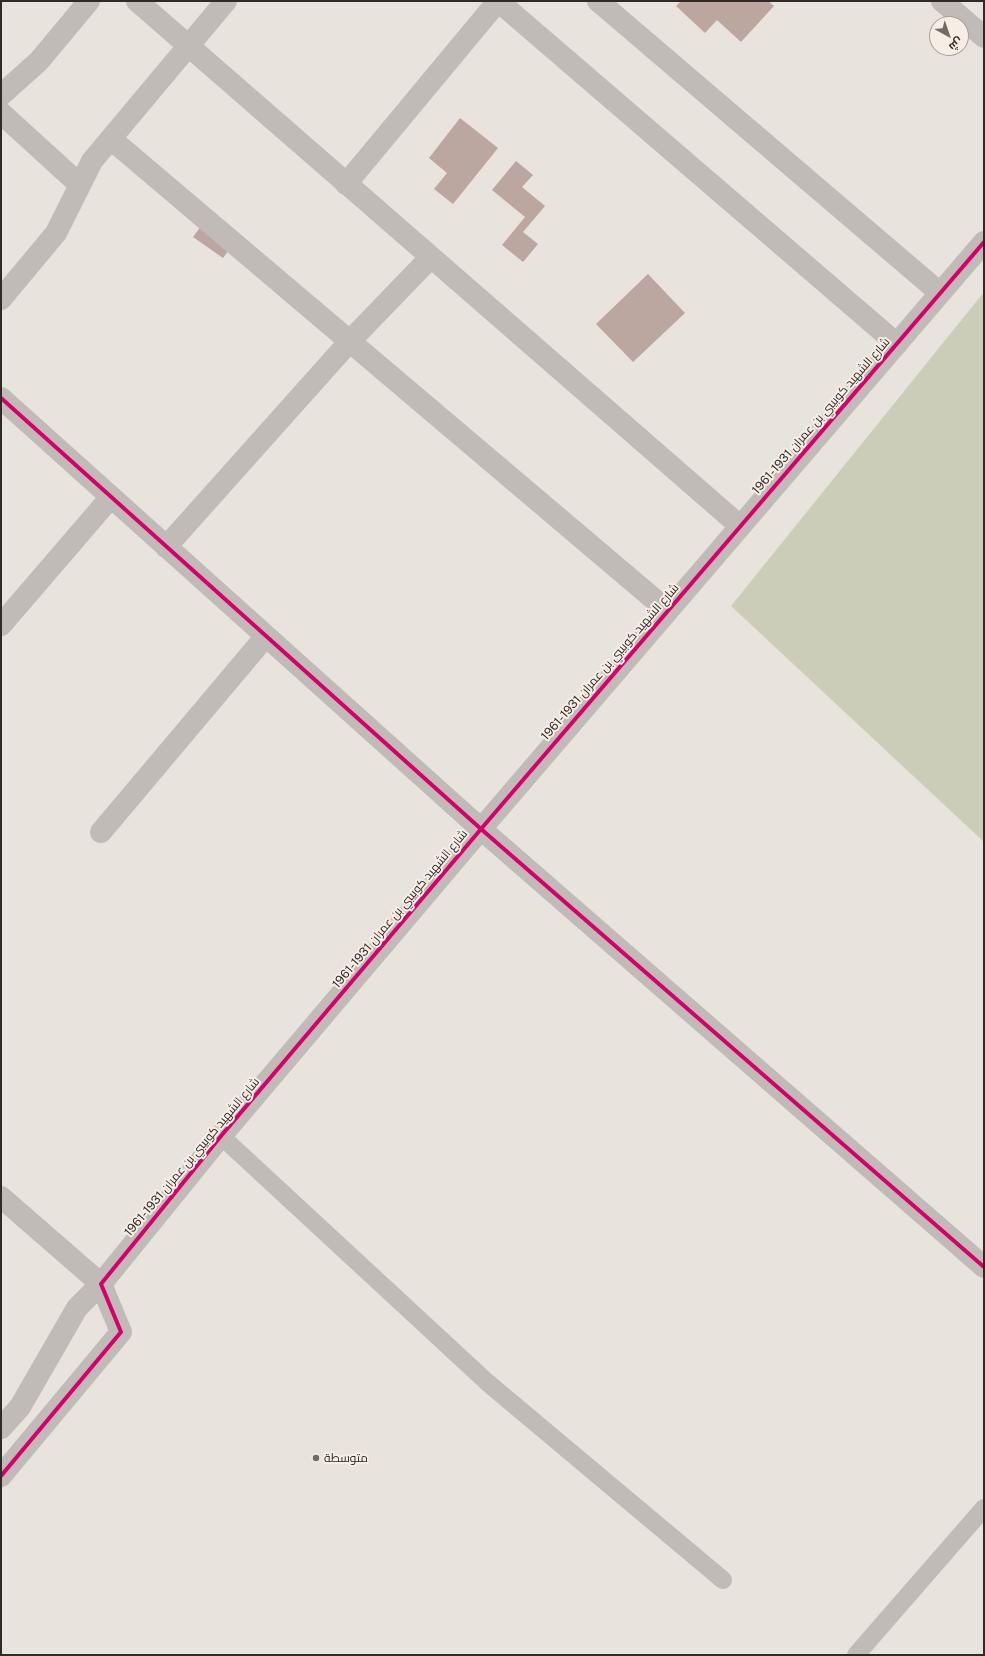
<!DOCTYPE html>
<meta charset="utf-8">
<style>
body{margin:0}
#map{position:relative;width:985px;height:1656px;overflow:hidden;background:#e9e3dd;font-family:"Public Sans",Cairo,sans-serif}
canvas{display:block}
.frame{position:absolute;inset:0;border:2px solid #312926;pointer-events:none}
.north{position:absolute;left:929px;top:16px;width:40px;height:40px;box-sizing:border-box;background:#f6ede4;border:1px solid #a79f98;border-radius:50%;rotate:140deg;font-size:11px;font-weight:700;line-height:16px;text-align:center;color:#312926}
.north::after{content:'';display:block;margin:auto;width:14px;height:18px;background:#716a66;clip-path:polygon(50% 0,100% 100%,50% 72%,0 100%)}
</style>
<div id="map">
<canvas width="985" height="1656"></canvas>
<div class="frame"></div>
<div class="north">ش</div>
</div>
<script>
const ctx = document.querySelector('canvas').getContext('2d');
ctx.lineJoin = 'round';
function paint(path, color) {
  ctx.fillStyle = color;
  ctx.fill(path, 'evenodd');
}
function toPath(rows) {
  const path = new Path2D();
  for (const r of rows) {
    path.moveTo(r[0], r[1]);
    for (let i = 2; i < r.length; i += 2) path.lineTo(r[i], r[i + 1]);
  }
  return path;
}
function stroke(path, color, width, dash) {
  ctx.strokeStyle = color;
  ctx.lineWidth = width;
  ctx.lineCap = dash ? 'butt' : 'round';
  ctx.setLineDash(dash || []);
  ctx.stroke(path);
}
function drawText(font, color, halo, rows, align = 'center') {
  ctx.font = font + ' "Public Sans",Cairo,sans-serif';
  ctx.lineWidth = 4;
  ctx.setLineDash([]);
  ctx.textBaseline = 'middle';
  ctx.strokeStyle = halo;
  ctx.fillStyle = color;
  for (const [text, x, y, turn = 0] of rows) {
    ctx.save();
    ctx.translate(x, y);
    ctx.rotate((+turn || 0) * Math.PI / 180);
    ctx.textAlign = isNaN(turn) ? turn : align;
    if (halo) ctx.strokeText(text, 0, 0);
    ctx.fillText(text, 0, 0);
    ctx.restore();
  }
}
paint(toPath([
 [984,292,984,842,731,606]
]), '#cbcdb8');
paint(toPath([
 [681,1,768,1,774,6,741,42,717,20,705,33,676,6],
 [460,118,498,148,453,204,434,189,447,173,429,158],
 [516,161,533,175,522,187,545,206,523,232,538,244,523,262,502,245,525,217,492,190],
 [207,218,237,239,223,258,193,237],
 [648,274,685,313,633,362,596,324]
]), '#bba6a0');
stroke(toPath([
 [221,1136,488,1383,723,1580],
 [856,1655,984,1508]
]), '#c1bbb7', 18);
stroke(toPath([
 [137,1,740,526],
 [498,1,897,344],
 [598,1,940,293],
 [942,1,984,37],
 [1,95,39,61,89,1],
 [1,113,80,185],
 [111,139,668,611],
 [346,184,498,1],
 [1,299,56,233,92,161,226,1],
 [1,398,481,829,984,1267],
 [166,547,350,341,431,257],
 [1,625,111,497],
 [101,832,266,636],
 [1,1197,101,1284,77,1308,20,1407,1,1428],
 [1,1476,121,1332,101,1284,221,1136,481,829,984,242]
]), '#c1bbb7', 22);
stroke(toPath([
 [1,398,481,829,984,1267],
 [1,1476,121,1332,101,1284,221,1136,481,829,984,242]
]), '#d6006c', 4);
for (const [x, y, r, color] of [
 [316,1458,4,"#716a66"]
]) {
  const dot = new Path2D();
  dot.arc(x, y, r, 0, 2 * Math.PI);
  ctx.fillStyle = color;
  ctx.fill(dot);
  stroke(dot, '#f6ede4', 1.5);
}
drawText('12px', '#312926', '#f6ede4', [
 ["شارع الشهيد كوبيبي بن عمران 1931-1961",821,416,-49],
 ["شارع الشهيد كوبيبي بن عمران 1931-1961",610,662,-49],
 ["شارع الشهيد كوبيبي بن عمران 1931-1961",400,909,-50],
 ["شارع الشهيد كوبيبي بن عمران 1931-1961",192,1157,-50]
]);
drawText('12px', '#312926', '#f6ede4', [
 ["متوسطة",324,1458]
], 'left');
</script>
